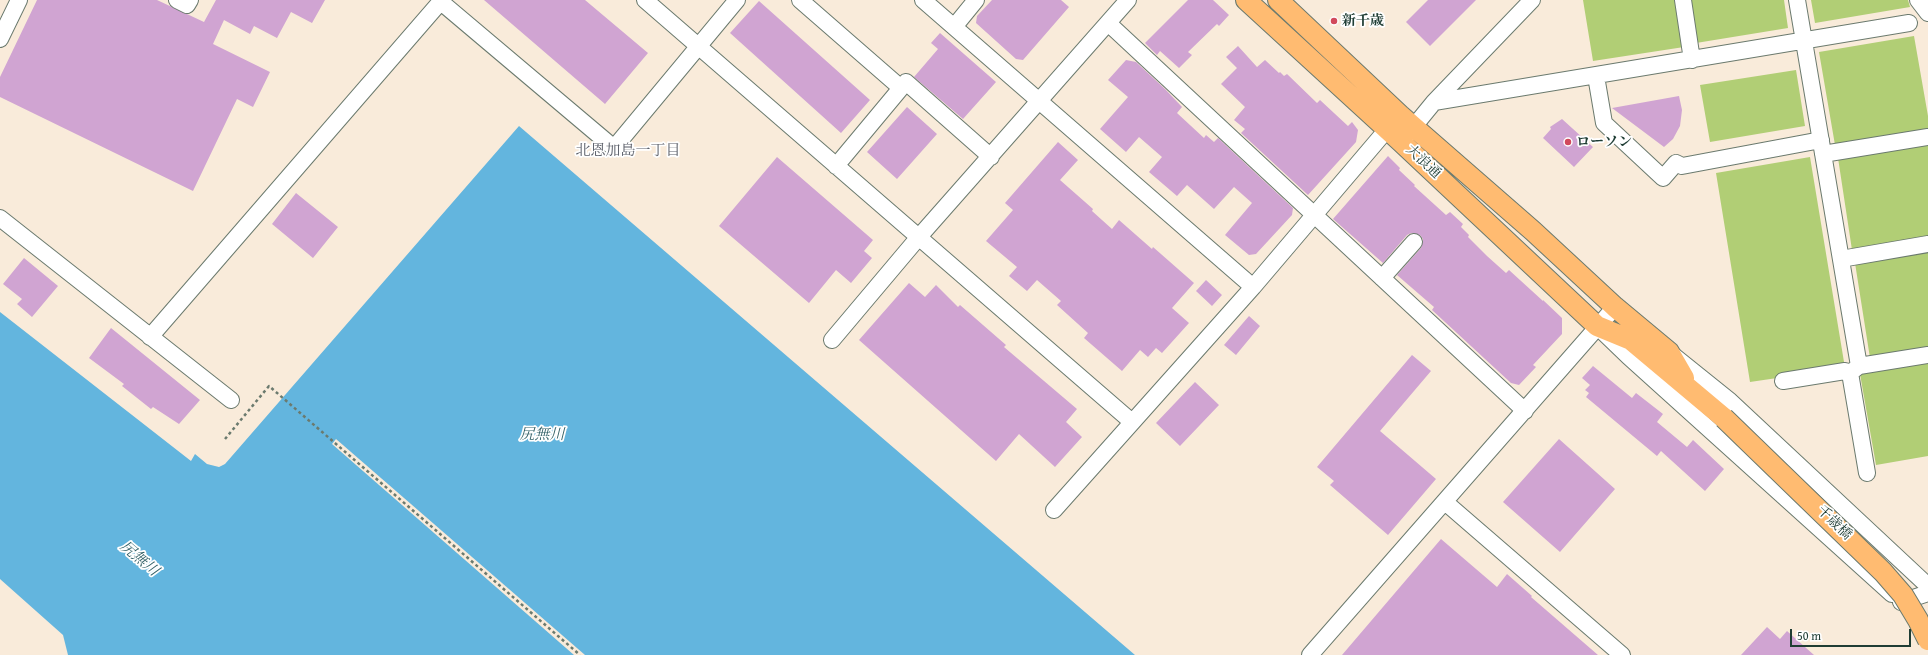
<!DOCTYPE html>
<meta charset="utf-8">
<style>
body{margin:0}
#map{position:relative;width:1928px;height:655px;overflow:hidden;background:#f9ebda;font-family:"Gentium Book Plus",serif}
canvas{display:block}
.scale{position:absolute;left:1790px;top:629px;width:121px;height:18px;box-sizing:border-box;border:2px solid #1f3d34;border-top:0;padding-left:5px;font-size:12px;line-height:14px;white-space:nowrap;color:#1f3d34;-webkit-text-stroke:3px #fff;paint-order:stroke}
</style>
<div id="map">
<canvas width="1928" height="655"></canvas>
<div class="scale">50 m</div>
</div>
<script>
const ctx = document.querySelector('canvas').getContext('2d');
ctx.lineJoin = 'round';
function paint(path, color) {
  ctx.fillStyle = color;
  ctx.fill(path, 'evenodd');
}
function toPath(rows) {
  const path = new Path2D();
  for (const r of rows) {
    path.moveTo(r[0], r[1]);
    for (let i = 2; i < r.length; i += 2) path.lineTo(r[i], r[i + 1]);
  }
  return path;
}
function stroke(path, color, width, dash) {
  ctx.strokeStyle = color;
  ctx.lineWidth = width;
  ctx.lineCap = dash ? 'butt' : 'round';
  ctx.setLineDash(dash || []);
  ctx.stroke(path);
}
function drawText(font, color, halo, rows, align = 'center') {
  ctx.font = font + ' "Gentium Book Plus","Noto Serif JP",serif';
  ctx.lineWidth = 3.5;
  ctx.setLineDash([]);
  ctx.textBaseline = 'middle';
  ctx.strokeStyle = halo;
  ctx.fillStyle = color;
  for (const [text, x, y, turn = 0] of rows) {
    ctx.save();
    ctx.translate(x, y);
    ctx.rotate((+turn || 0) * Math.PI / 180);
    ctx.textAlign = isNaN(turn) ? turn : align;
    if (halo) ctx.strokeText(text, 0, 0);
    ctx.fillText(text, 0, 0);
    ctx.restore();
  }
}
paint(toPath([
 [1583,0,1677,0,1684,47,1593,61],
 [1689,0,1784,0,1788,28,1696,43],
 [1811,0,1908,0,1910,7,1815,23],
 [1914,36,1928,116,1928,130,1835,145,1819,52],
 [1796,70,1805,126,1710,142,1700,85],
 [1928,143,1928,237,1852,250,1838,158],
 [1810,157,1845,368,1750,382,1716,173],
 [1928,251,1928,348,1870,358,1855,263],
 [1928,362,1928,456,1876,465,1860,374]
]), '#b1ce75');
paint(toPath([
 [519,126,1135,655,68,655,63,635,0,579,0,312,191,461,195,454,207,464,219,467,225,464]
]), '#63b5de');
paint(toPath([
 [336,439,585,655,574,655,332,444]
]), '#f9ebda');
paint(toPath([
 [37,0,157,0,204,22,216,0,325,0,312,23,291,12,277,38,254,26,250,34,224,20,213,44,270,72,253,107,237,99,193,191,0,97,0,77],
 [484,0,585,0,648,53,605,104],
 [992,0,1061,0,1069,7,1023,60,1016,59,976,23,977,16],
 [1188,0,1213,0,1229,15,1219,26,1217,24,1188,52,1192,55,1179,68,1160,51,1157,55,1145,43],
 [1428,0,1476,0,1430,46,1406,22],
 [759,1,870,100,841,133,730,33],
 [940,33,996,82,963,119,914,77,938,49,931,43],
 [1238,46,1257,67,1265,60,1279,73,1280,72,1284,76,1287,74,1317,103,1320,100,1348,126,1352,122,1358,130,1356,142,1308,195,1241,133,1245,129,1234,120,1245,107,1221,84,1237,68,1226,57],
 [1126,60,1136,62,1165,89,1182,107,1177,113,1204,138,1206,135,1214,142,1218,138,1293,208,1292,215,1256,254,1249,255,1225,235,1252,203,1234,187,1214,209,1187,185,1177,196,1149,172,1162,157,1139,137,1126,152,1100,129,1128,97,1108,80],
 [1679,96,1682,110,1680,126,1673,139,1664,147,1612,108],
 [907,107,937,134,897,179,867,152],
 [1562,119,1593,147,1574,167,1543,138,1551,129,1550,127],
 [1058,142,1078,160,1060,180,1093,209,1092,211,1112,229,1119,220,1152,249,1153,247,1194,283,1172,308,1189,323,1162,353,1156,348,1148,357,1140,350,1122,371,1084,338,1088,333,1057,305,1061,301,1037,280,1027,291,1009,276,1017,267,986,241,1013,210,1005,203],
 [1388,156,1400,168,1399,170,1415,185,1414,186,1446,215,1450,212,1463,224,1461,227,1469,235,1468,237,1487,256,1506,273,1509,270,1543,301,1543,300,1562,318,1562,334,1533,365,1536,367,1519,385,1511,383,1432,310,1434,307,1397,275,1421,248,1423,239,1420,235,1411,233,1407,235,1383,263,1333,219],
 [777,157,873,240,864,251,872,258,851,283,836,270,809,303,719,226],
 [296,193,338,227,313,258,272,224],
 [24,258,58,286,32,317,17,304,22,299,3,284],
 [1206,280,1222,295,1212,306,1196,291],
 [909,283,925,297,936,285,958,307,960,305,1006,345,1004,347,1077,409,1066,422,1082,437,1055,467,1019,434,996,461,859,340],
 [1249,316,1260,326,1236,355,1224,345],
 [111,328,200,400,179,424,153,407,151,409,122,386,124,384,89,358],
 [1412,355,1431,371,1380,431,1436,479,1388,535,1330,485,1334,481,1317,467],
 [1593,366,1632,398,1636,393,1663,414,1657,422,1687,447,1693,440,1724,469,1705,491,1661,451,1657,456,1586,397,1589,393,1585,390,1590,385,1582,378],
 [1195,382,1219,405,1180,446,1156,423],
 [1559,439,1615,489,1560,552,1503,502],
 [1441,539,1497,587,1507,574,1532,596,1531,597,1598,655,1342,655],
 [1767,627,1780,639,1787,631,1814,655,1741,655]
]), '#d0a4d2');
const minor = toPath([
 [177,0,187,5,190,0],
 [645,0,1132,422],
 [800,0,901,88],
 [923,0,1253,287],
 [1683,0,1692,60],
 [1797,0,1859,366,1850,373,1867,473],
 [1918,0,1928,13],
 [441,2,614,148,737,0],
 [1108,23,1525,411],
 [954,27,976,0],
 [0,39,19,0],
 [1596,76,1604,123,1663,178,1676,163,1682,166,1821,140],
 [1434,102,1909,23],
 [1407,135,1434,102,1532,0],
 [1823,154,1928,137],
 [836,166,906,82,991,157],
 [0,218,231,400],
 [1841,259,1928,244],
 [1382,278,1414,242],
 [1601,330,1628,356,1892,594],
 [150,337,442,0],
 [832,340,918,238,1128,0],
 [1674,356,1730,401,1928,586],
 [1859,366,1928,355],
 [1783,381,1845,371,1850,373],
 [1445,502,1622,655],
 [1054,510,1253,287,1395,120],
 [1901,602,1928,593],
 [1310,655,1615,307]
]);
const major = toPath([
 [1246,0,1401,142,1597,326,1631,340,1724,418],
 [1278,0,1400,115,1533,231,1615,307,1669,352,1684,378]
]);
stroke(minor, '#6b7a6e', 18);
stroke(major, '#6b7a6e', 22);
stroke(toPath([
 [225,439,269,386,580,655]
]), '#6b7a6e', 2.5, [3, 3]);
stroke(minor, '#fff', 16);
stroke(major, '#ffbb71', 20);
const majorBridge = toPath([
 [1724,418,1883,572,1903,595,1918,620,1928,640]
]);
stroke(majorBridge, '#6b7a6e', 22, []);
stroke(majorBridge, '#ffbb71', 20);
for (const [x, y, r, color] of [
 [1334,21,4,"#d1495b"],
 [1568,142,4,"#d1495b"]
]) {
  const dot = new Path2D();
  dot.arc(x, y, r, 0, 2 * Math.PI);
  ctx.fillStyle = color;
  ctx.fill(dot);
  stroke(dot, '#fff', 1.5);
}
drawText('bold 14px', '#1f3d34', '#fff', [
 ["新千歳",1342,21],
 ["ローソン",1576,142]
], 'left');
drawText('14px', '#1f3d34', '#fff', [
 ["大浪通",1423,162,43],
 ["千歳橋",1834,523,44]
]);
drawText('15px', '#5d616b', '#fff', [
 ["北恩加島一丁目",628,151]
]);
drawText('italic 15px', '#336167', '#fff', [
 ["尻無川",542,435],
 ["尻無川",139,559,40]
]);
</script>
